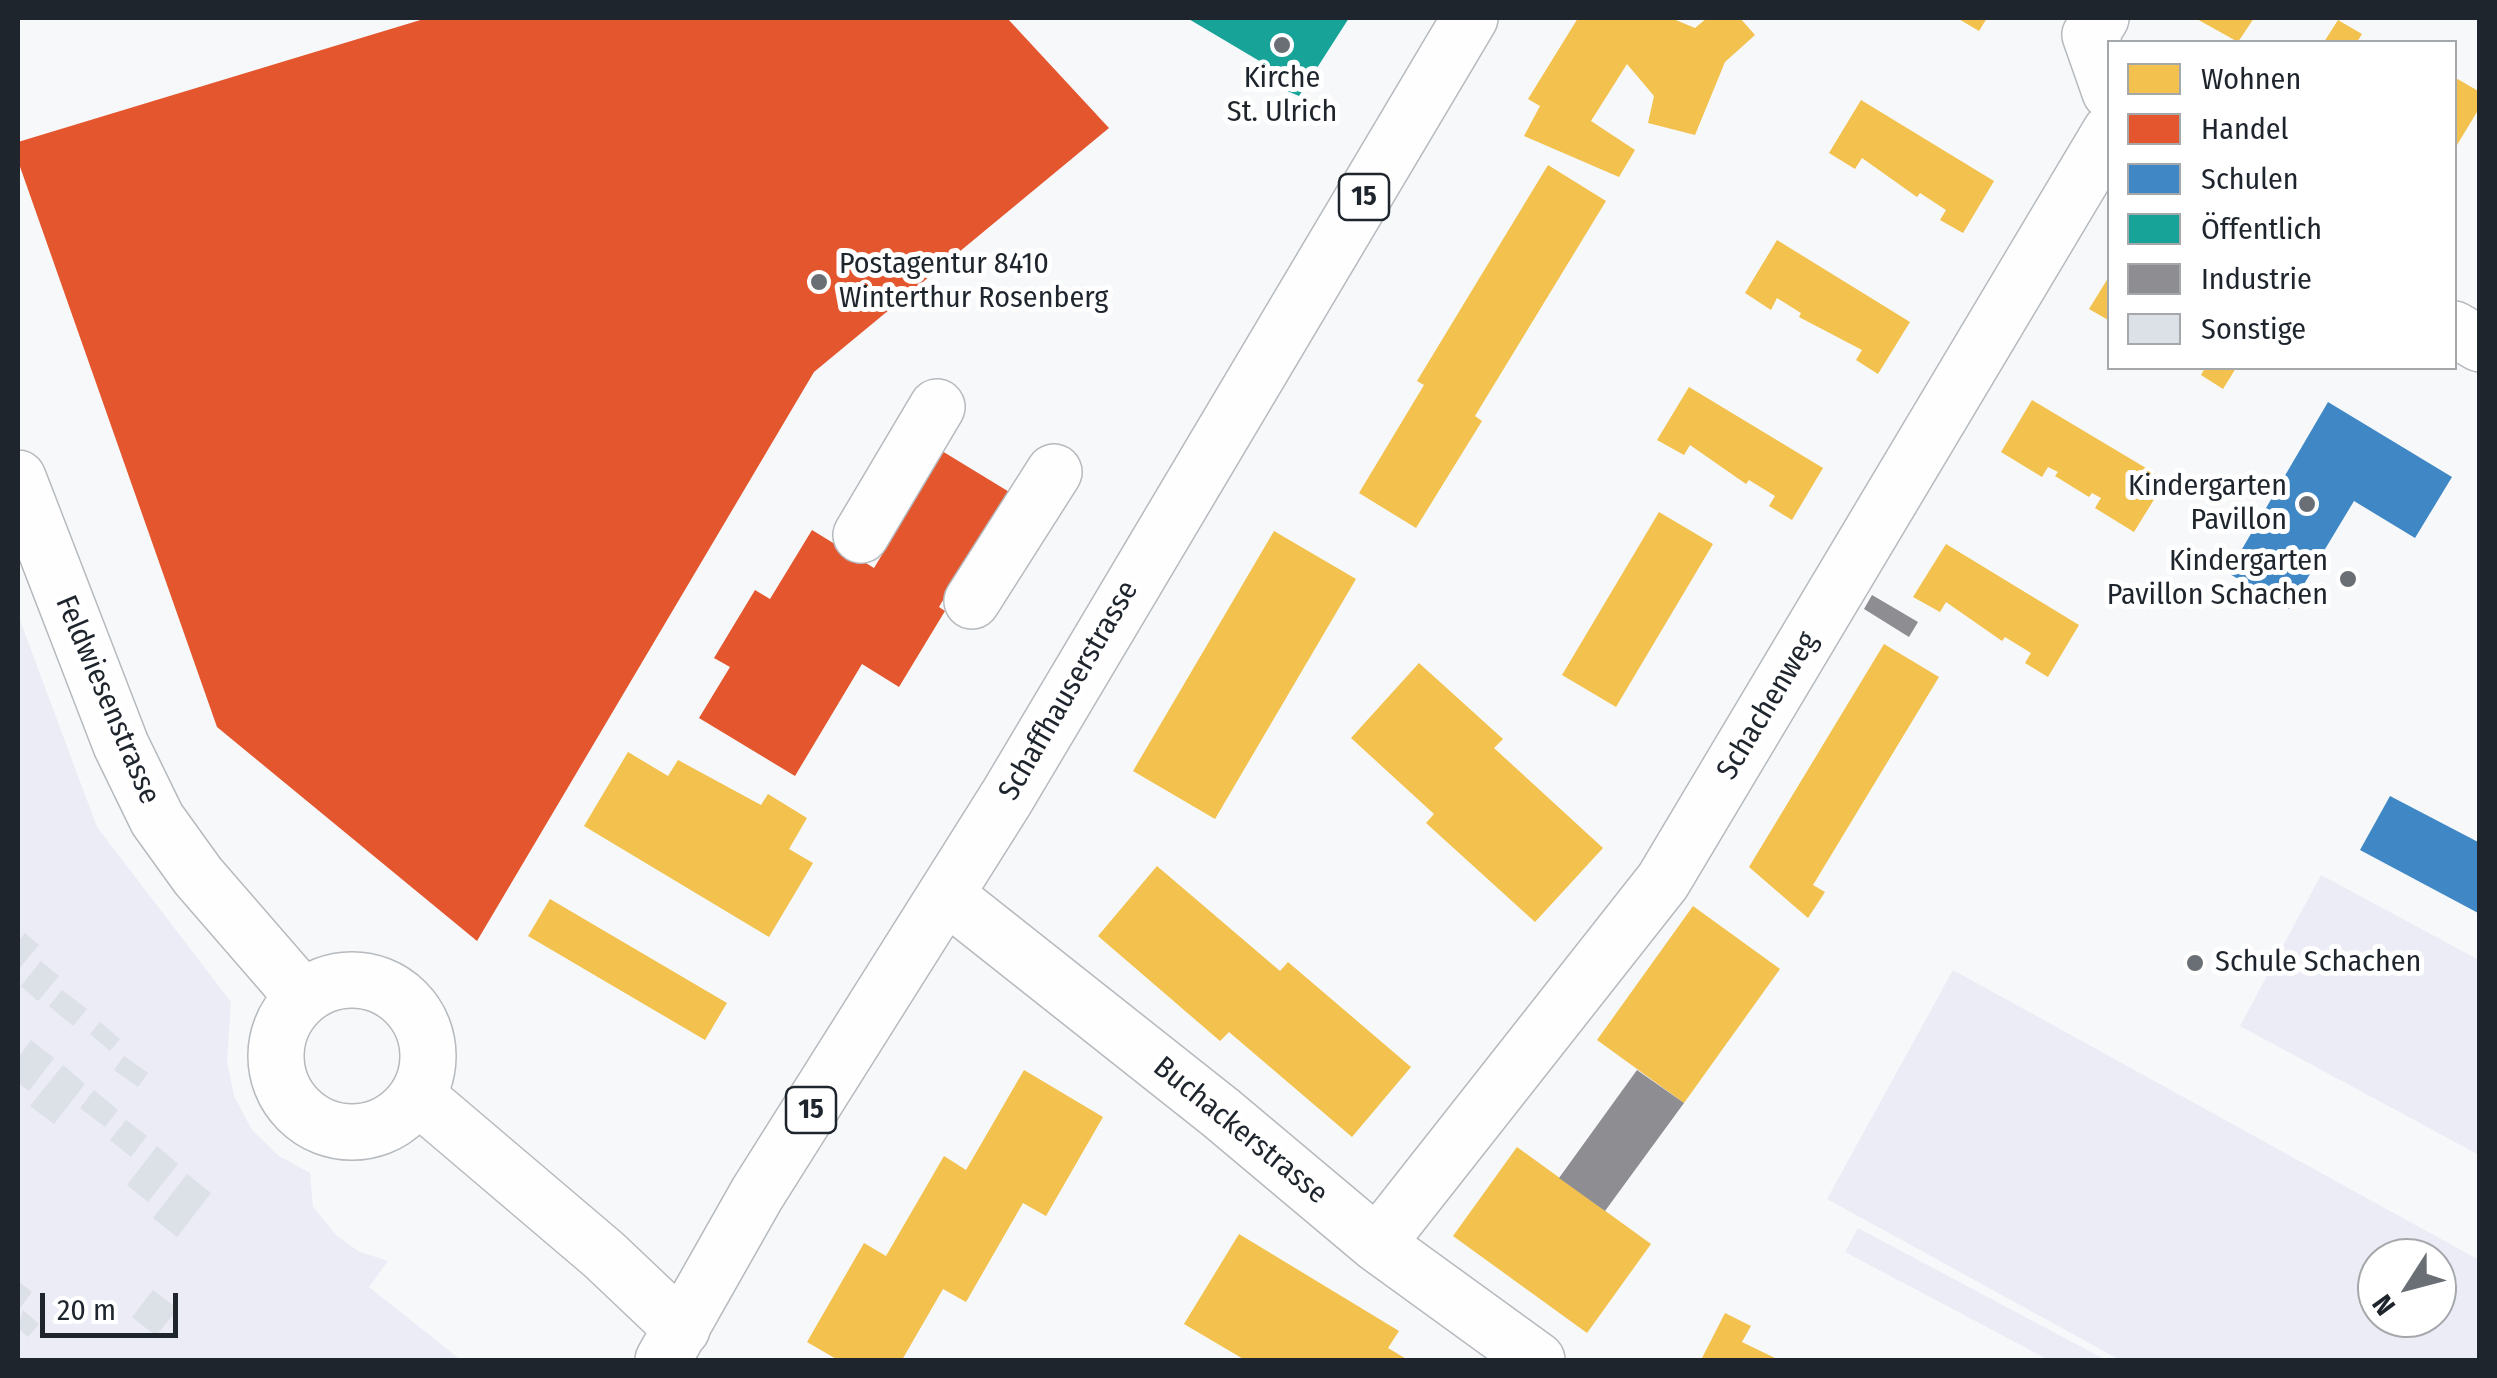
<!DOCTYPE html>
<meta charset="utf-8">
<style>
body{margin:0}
#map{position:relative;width:2497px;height:1378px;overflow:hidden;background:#f6f8fa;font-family:"Fira Sans Condensed",sans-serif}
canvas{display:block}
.frame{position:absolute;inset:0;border:20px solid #1f252d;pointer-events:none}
.legend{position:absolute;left:2107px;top:40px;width:350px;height:330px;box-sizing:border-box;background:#fff;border:2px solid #a5a8ab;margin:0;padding:12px 18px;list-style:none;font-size:30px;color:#1f252d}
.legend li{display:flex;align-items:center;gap:20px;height:50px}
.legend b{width:50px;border:2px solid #a5a8ab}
.north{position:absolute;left:2357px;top:1238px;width:100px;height:100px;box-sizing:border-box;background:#fff;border:2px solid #a5a8ab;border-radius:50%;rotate:234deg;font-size:28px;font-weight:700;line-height:40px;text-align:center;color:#1f252d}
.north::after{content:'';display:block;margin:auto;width:35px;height:45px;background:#6a6f75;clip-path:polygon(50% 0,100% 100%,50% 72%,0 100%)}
.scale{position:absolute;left:40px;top:1293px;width:138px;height:45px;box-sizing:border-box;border:5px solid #1f252d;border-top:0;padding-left:12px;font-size:30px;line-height:35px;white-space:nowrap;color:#1f252d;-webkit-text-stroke:8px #fff;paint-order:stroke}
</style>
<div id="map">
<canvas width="2497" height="1378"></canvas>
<div class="frame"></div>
<ul class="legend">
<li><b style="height:28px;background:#f2c14e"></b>Wohnen</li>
<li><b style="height:28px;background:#e4572e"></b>Handel</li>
<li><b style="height:28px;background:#3f88c5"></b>Schulen</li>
<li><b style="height:28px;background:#17a398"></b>Öffentlich</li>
<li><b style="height:28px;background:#8d8d92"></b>Industrie</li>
<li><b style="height:28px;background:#dce0e7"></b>Sonstige</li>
</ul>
<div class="north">N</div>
<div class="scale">20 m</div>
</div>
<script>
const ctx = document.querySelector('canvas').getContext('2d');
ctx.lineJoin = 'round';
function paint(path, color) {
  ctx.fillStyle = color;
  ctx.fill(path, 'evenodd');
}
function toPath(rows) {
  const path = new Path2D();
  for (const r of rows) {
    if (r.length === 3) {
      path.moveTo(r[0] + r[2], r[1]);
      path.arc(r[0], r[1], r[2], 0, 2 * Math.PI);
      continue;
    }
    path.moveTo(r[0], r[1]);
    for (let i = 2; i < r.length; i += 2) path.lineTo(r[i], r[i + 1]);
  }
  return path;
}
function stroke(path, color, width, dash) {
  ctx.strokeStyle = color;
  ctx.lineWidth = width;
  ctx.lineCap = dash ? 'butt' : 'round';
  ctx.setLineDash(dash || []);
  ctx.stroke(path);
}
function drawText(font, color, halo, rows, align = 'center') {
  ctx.font = font + ' "Fira Sans Condensed",sans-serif';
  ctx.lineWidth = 10;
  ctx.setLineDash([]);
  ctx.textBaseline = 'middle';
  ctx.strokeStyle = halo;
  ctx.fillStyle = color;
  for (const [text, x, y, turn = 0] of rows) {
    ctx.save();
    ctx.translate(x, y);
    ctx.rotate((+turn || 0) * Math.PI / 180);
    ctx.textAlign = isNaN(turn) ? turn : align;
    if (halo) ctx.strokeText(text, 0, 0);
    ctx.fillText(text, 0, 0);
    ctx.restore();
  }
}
paint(toPath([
 [18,615,97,827,231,1002,227,1061,234,1096,252,1130,279,1156,310,1173,313,1207,337,1236,358,1251,388,1261,369,1287,461,1360,18,1360],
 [2321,875,2479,960,2479,1155,2240,1026],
 [1953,970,2479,1260,2479,1360,2120,1360,1827,1199],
 [2377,1258,2437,1258,2437,1318,2377,1318],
 [1858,1228,2106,1360,2049,1360,1845,1252]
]), '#ececf7');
paint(toPath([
 [1578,18,1671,18,1695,28,1707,18,1740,18,1755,35,1725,62,1695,135,1648,123,1654,96,1627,64,1591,121,1635,150,1619,177,1524,136,1540,106,1528,99],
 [1957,18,1987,18,1979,31],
 [2195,18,2254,18,2238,42],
 [2338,20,2362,34,2357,42,2324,42],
 [2454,77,2480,92,2480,107,2454,150],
 [1861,100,1994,181,1963,233,1940,220,1946,210,1920,193,1917,197,1862,158,1855,169,1829,153],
 [1548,165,1606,201,1475,416,1482,421,1416,528,1359,493,1424,385,1417,381],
 [1777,240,1910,322,1878,374,1856,360,1862,350,1799,317,1801,313,1777,298,1771,310,1745,293],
 [2110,275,2110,321,2089,309],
 [2205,368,2236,368,2223,389,2201,375],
 [1689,387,1823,468,1792,520,1769,506,1775,496,1749,480,1746,484,1690,445,1684,455,1657,440],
 [2032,400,2166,480,2134,532,2095,508,2101,498,2092,493,2089,497,2055,476,2058,472,2048,467,2042,477,2001,452],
 [1659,512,1713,544,1616,707,1562,675],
 [1274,531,1356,579,1215,819,1133,771],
 [1946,544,2079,625,2048,677,2025,663,2031,653,2005,637,2002,641,1946,602,1940,612,1913,597],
 [1884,644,1939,677,1813,885,1825,892,1808,918,1749,867],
 [1419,663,1503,739,1494,748,1603,848,1535,922,1426,823,1434,814,1351,738],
 [628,752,668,776,678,760,761,805,768,794,807,818,789,849,813,863,769,937,584,826],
 [1157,866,1280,971,1288,962,1411,1067,1352,1137,1229,1032,1220,1041,1098,936],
 [550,899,727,1003,705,1040,528,936],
 [1693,906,1780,969,1684,1103,1597,1040],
 [1024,1070,1103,1117,1046,1216,1023,1203,966,1302,943,1289,902,1360,838,1360,807,1342,864,1243,886,1256,944,1156,966,1170],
 [1517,1147,1651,1244,1587,1333,1453,1236],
 [1239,1234,1399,1331,1388,1348,1408,1360,1245,1360,1184,1324],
 [1725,1313,1751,1326,1742,1342,1779,1360,1701,1360]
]), '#f2c14e');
paint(toPath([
 [427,18,1007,18,1109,128,814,372,477,941,217,727,18,161,18,142],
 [919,437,1052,518,963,566,939,607,945,611,899,687,862,664,795,776,699,718,730,667,714,658,755,590,770,599,812,530,874,568,898,528,853,500]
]), '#e4572e');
paint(toPath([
 [2328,402,2452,477,2415,538,2354,501,2289,609,2228,573],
 [2390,796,2480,843,2480,914,2360,850]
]), '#3f88c5');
paint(toPath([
 [1187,18,1349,18,1299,96,1271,84,1278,72]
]), '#17a398');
paint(toPath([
 [1872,595,1918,622,1909,637,1864,609],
 [1637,1070,1684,1103,1605,1211,1559,1178]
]), '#8d8d92');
paint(toPath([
 [25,933,39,945,18,970,18,942],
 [41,961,59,976,38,1001,21,986],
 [62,990,87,1009,73,1026,49,1006],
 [100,1022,120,1039,110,1051,90,1034],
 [31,1040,54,1058,29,1091,18,1083,18,1058],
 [124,1056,148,1073,138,1087,114,1070],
 [63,1065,85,1084,54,1124,30,1106],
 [94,1090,118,1110,105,1127,80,1108],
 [126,1120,147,1136,131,1157,110,1140],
 [157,1146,178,1164,148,1202,127,1185],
 [187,1174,211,1193,177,1237,153,1218],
 [18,1281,32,1292,20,1308,18,1306],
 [153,1290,178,1309,156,1336,132,1317],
 [23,1310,39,1324,28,1337,18,1328]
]), '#dce0e7');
const minor = toPath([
 [2101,18,2090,35,2110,92],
 [2454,329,2480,344],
 [18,478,121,745,157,819,198,876,303,997],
 [861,535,937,407],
 [972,601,1054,472],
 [947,896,1221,1113,1377,1244,1537,1360],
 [352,1056,76],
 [417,1096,604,1255,682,1329],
 [1377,1244,1663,881,2110,132]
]);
const major = toPath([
 [663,1360,757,1194,1007,797,1470,18]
]);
stroke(minor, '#b6babe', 58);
stroke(major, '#b6babe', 58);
stroke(minor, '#fefefe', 55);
stroke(major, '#fefefe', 55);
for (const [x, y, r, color] of [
 [1282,45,10,"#6a6f75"],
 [819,282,10,"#6a6f75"],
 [2307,504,10,"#6a6f75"],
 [2348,579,10,"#6a6f75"],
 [2195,963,10,"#6a6f75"]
]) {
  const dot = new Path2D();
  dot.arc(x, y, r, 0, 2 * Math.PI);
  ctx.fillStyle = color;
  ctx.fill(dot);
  stroke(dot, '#fff', 4);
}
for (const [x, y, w] of [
 [1364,197,50],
 [811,1110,50]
]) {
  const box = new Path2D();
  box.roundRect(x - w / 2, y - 23, w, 46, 8);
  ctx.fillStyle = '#fff';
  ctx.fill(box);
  stroke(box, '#1f252d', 2.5);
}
drawText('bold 28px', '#1f252d', null, [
 ["15",1364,197],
 ["15",811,1110]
]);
drawText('30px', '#1f252d', '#fff', [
 ["Kirche",1282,79,"center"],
 ["St. Ulrich",1282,113,"center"],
 ["Postagentur 8410",839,265],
 ["Winterthur Rosenberg",839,299],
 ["Kindergarten",2287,487,"right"],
 ["Pavillon",2287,521,"right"],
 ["Kindergarten",2328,562,"right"],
 ["Pavillon Schachen",2328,596,"right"],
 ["Schule Schachen",2215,963]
], 'left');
drawText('30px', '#1f252d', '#fff', [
 ["Schaffhauserstrasse",1069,691,-60],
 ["Feldwiesenstrasse",107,700,67],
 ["Schachenweg",1768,706,-59],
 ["Buchackerstrasse",1240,1131,39]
]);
</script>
